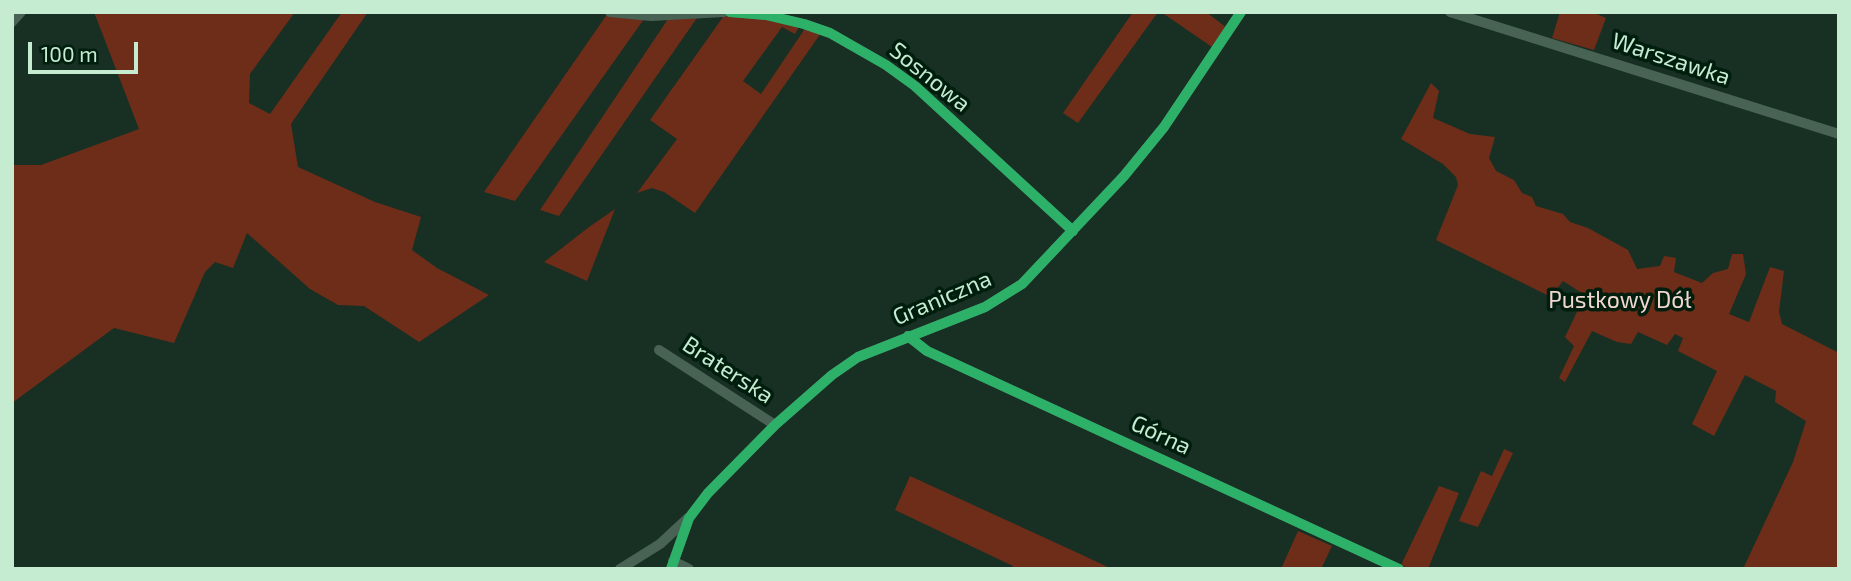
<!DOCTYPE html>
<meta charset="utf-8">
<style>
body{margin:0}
#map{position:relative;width:1851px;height:581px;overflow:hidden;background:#182f23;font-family:"Exo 2",sans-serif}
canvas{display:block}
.frame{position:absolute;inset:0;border:14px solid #c5ebd1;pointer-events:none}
.scale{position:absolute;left:28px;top:42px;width:110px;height:32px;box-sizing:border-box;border:4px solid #c5ebd1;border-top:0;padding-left:9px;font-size:21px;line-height:24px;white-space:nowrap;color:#c5ebd1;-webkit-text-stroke:5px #001e0d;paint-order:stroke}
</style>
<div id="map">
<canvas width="1851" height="581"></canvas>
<div class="frame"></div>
<div class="scale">100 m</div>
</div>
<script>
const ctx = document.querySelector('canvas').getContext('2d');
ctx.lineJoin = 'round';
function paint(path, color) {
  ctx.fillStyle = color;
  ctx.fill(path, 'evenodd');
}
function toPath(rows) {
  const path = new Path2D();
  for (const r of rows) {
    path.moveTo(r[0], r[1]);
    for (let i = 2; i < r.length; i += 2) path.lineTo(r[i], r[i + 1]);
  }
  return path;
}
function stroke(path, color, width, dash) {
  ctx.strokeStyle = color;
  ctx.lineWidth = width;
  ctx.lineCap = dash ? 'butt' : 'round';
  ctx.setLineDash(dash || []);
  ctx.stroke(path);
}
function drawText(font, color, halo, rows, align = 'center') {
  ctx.font = font + ' "Exo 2",sans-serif';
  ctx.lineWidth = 7;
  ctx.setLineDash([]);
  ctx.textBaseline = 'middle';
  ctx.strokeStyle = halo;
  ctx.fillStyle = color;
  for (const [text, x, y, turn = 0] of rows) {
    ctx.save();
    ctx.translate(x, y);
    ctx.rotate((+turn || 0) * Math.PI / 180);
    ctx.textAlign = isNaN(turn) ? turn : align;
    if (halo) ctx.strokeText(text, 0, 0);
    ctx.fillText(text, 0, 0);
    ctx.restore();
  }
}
paint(toPath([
 [94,12,295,12,250,74,249,103,270,114,342,12,368,12,291,124,298,167,375,202,421,217,412,250,437,268,489,295,419,342,364,306,338,305,310,289,247,233,233,268,215,262,205,272,174,343,114,328,12,403,12,165,41,165,139,129],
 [1133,12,1158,12,1078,123,1063,113],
 [1161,12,1206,12,1227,28,1212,47],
 [1560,12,1592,12,1606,18,1594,50,1552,38],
 [608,13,644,19,515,201,484,192],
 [739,15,800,25,795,34,782,27,743,81,761,94,806,27,821,33,695,213,664,192,652,188,637,193,677,139,650,120,723,17],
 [697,18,559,216,540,210,668,19],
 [1431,83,1439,91,1433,118,1470,134,1495,137,1489,158,1496,171,1514,180,1522,193,1532,197,1536,206,1563,214,1570,222,1588,228,1628,250,1637,269,1660,266,1664,256,1676,258,1674,272,1702,283,1713,273,1728,269,1732,254,1743,254,1746,274,1729,314,1749,322,1770,267,1784,271,1779,312,1782,324,1839,353,1837,569,1743,569,1793,462,1806,421,1775,402,1776,391,1745,375,1714,436,1692,424,1717,371,1678,351,1683,338,1675,334,1667,345,1638,332,1631,344,1617,342,1592,331,1565,382,1559,378,1574,346,1565,337,1585,295,1563,281,1551,297,1436,240,1458,185,1456,177,1443,164,1401,139],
 [615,209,587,281,544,262,589,227],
 [1504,449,1513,453,1478,527,1459,521,1481,471,1492,476],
 [910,476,1078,553,1112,569,1012,569,1013,566,895,510],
 [1439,486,1459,493,1428,569,1410,569,1401,565],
 [1298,531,1332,546,1321,569,1281,569]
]), '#6e2d19');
stroke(toPath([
 [610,12,651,16,724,12],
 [730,12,766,15,804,24,830,33,886,65,915,86,1073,231],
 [1450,12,1839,134],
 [12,22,21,12],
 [908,336,927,351,1399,569],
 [659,350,775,425],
 [673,561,689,569],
 [620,569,660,544,688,518],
 [671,569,689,518,708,493,775,425,832,375,858,357,985,307,1022,284,1124,176,1164,127,1241,12]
]), '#486253', 10);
stroke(toPath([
 [730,12,766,15,804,24,830,33,886,65,915,86,1073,231],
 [908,336,927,351,1399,569],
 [671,569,689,518,708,493,775,425,832,375,858,357,985,307,1022,284,1124,176,1164,127,1241,12]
]), '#2db169', 10);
drawText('23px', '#c5ebd1', '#001e0d', [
 ["Warszawka",1671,59,18],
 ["Sosnowa",930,77,39],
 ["Graniczna",942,298,-23],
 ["Braterska",728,370,33],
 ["Górna",1161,435,25]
]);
drawText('23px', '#f2d7d0', '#001e0d', [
 ["Pustkowy Dół",1620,300]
]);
</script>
